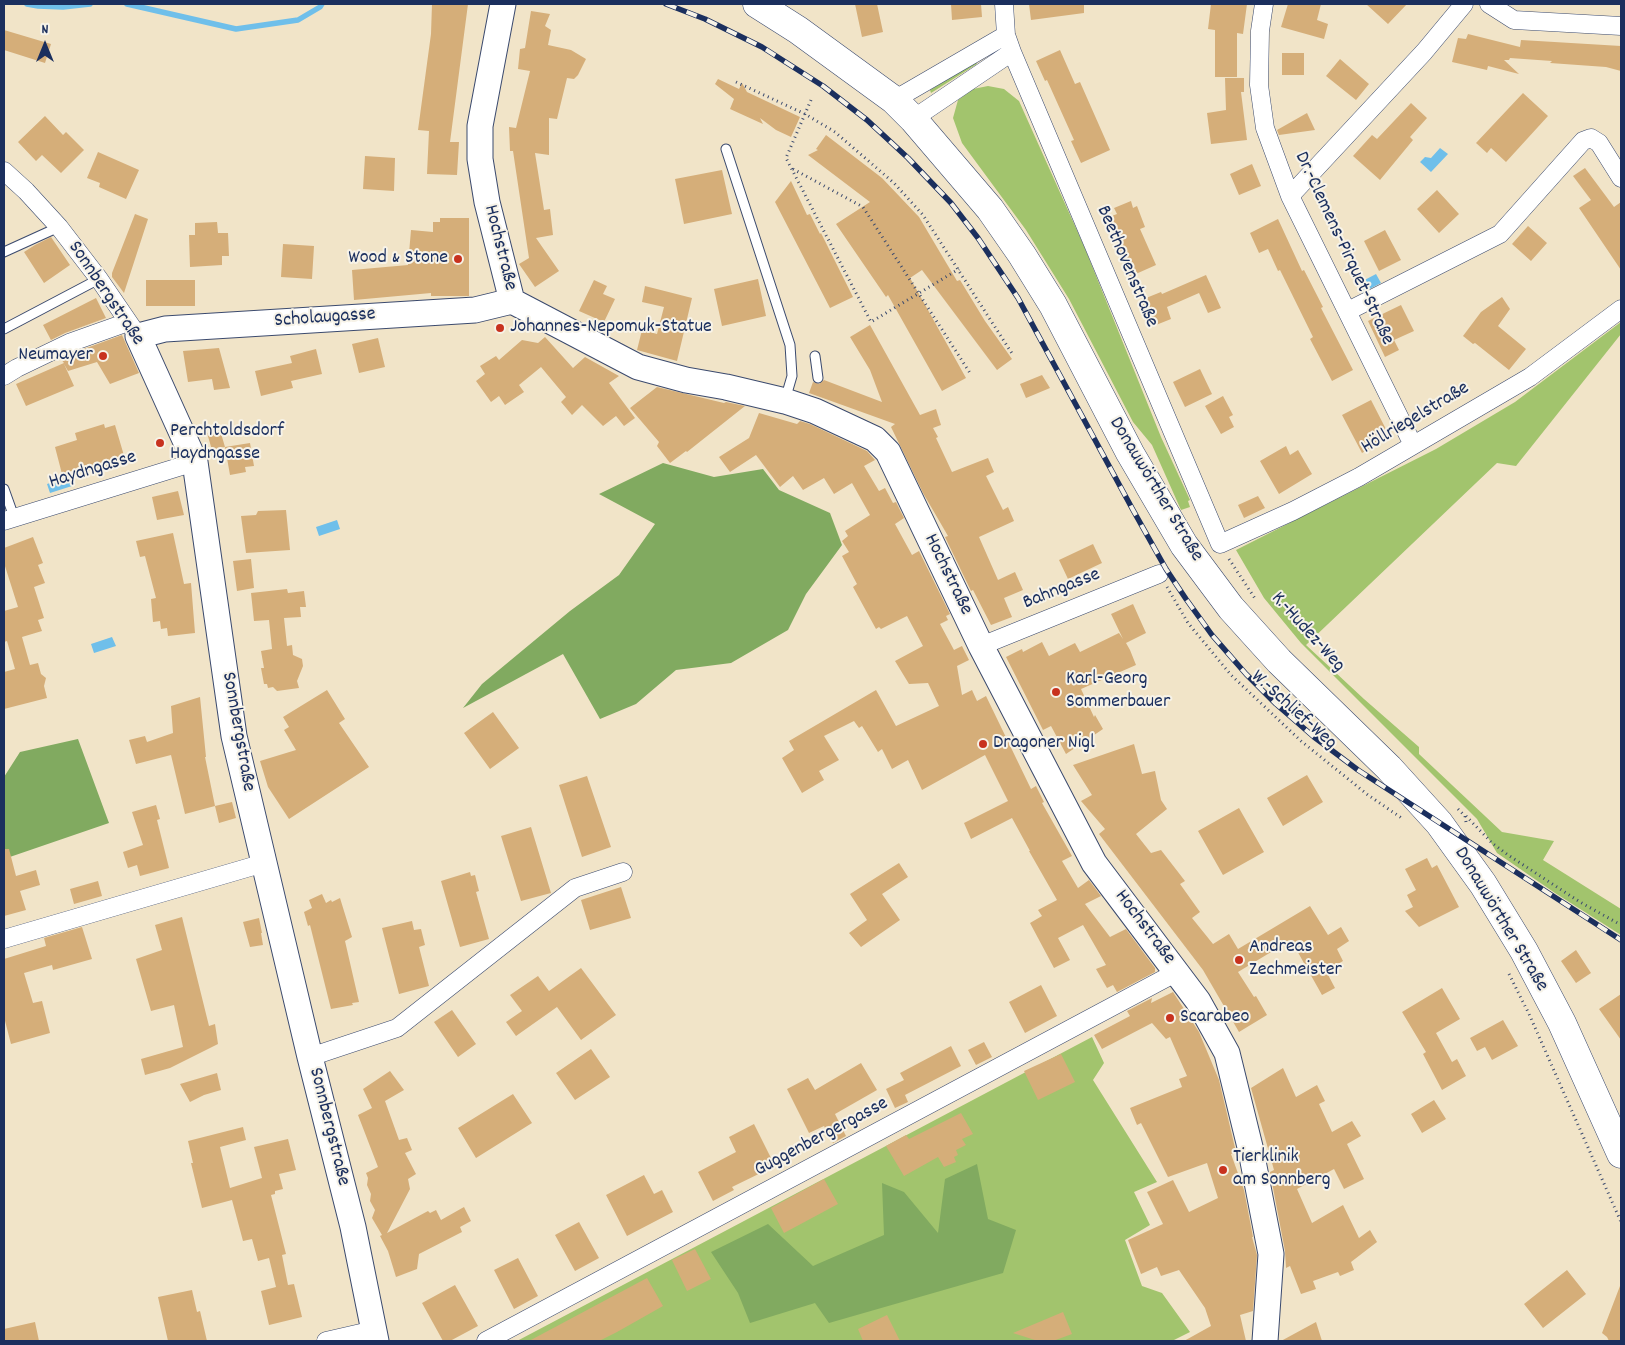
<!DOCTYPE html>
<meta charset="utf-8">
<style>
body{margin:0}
#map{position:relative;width:1625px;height:1345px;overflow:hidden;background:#f1e4c8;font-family:Dekko,sans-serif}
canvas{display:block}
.frame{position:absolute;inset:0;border:5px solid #1b2f5e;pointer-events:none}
.north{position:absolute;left:20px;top:20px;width:50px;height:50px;-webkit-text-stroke:4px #f7f3e8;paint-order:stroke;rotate:0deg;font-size:14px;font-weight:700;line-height:20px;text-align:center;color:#1b2f5e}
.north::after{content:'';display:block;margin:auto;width:18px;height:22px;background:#1b2f5e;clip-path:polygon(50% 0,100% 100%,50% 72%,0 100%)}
</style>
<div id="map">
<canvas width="1625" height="1345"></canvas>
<div class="frame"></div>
<div class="north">N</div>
</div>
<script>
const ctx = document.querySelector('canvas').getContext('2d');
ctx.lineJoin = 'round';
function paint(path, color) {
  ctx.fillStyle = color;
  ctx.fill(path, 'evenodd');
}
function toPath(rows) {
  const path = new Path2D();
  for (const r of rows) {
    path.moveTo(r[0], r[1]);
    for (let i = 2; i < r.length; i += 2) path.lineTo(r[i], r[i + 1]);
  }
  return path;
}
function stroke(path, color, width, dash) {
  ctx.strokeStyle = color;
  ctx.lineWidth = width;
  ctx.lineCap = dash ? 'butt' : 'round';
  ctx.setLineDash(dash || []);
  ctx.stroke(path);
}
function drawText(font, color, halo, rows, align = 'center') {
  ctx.font = font + ' Dekko,sans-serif';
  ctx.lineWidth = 4;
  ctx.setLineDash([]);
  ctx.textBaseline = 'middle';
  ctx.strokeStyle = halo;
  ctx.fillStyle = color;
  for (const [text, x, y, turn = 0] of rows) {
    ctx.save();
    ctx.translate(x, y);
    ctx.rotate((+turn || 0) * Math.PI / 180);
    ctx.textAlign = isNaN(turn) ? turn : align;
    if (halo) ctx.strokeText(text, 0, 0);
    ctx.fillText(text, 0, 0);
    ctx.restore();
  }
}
paint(toPath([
 [976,62,977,64,931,93,930,90],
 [988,86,1004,89,1019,101,1084,246,1161,437,1190,500,1188,501,1190,507,1181,510,1152,445,1133,422,1069,299,1026,230,962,143,953,118,958,100,973,89],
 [1621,322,1621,334,1516,466,1497,463,1306,645,1364,699,1419,747,1419,754,1502,832,1554,841,1543,860,1621,909,1621,935,1555,893,1497,853,1477,819,1301,643,1264,598,1236,550,1436,449,1515,402],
 [1092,1037,1104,1063,1093,1080,1157,1182,1134,1192,1150,1225,1125,1240,1142,1286,1162,1293,1190,1332,1172,1341,517,1341]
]), '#a2c46d');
paint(toPath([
 [663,463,714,477,763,469,779,490,830,513,842,545,806,594,788,630,731,663,676,670,636,704,600,719,563,654,463,708,482,684,570,611,619,575,655,524,599,494],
 [78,739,109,823,4,859,4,777,20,752],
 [977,1164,988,1219,1016,1230,1003,1273,829,1323,815,1303,750,1323,738,1293,711,1252,768,1224,813,1266,884,1235,882,1183,904,1192,938,1233,945,1179]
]), '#81aa60');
paint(toPath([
 [1440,148,1448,154,1431,172,1420,162,1425,157,1431,158],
 [1376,274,1381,283,1362,293,1357,284],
 [69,477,72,486,50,493,47,484],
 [337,520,340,529,319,536,316,527],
 [112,637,116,646,94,653,91,644]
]), '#6fbfea');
stroke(toPath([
 [27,4,38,6,63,7,90,4],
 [127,4,236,29,298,20,320,7,322,4]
]), '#6fbfea', 5.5);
paint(toPath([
 [432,4,468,4,450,142,459,142,457,175,427,174,429,131,418,130,431,34],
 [855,4,877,4,883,32,862,37],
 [951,4,981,4,982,17,952,20],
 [1029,4,1084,4,1084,13,1031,20],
 [1211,4,1247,4,1243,34,1237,33,1237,77,1215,77,1215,30,1208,29],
 [1288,4,1321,4,1317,20,1328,24,1324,39,1281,27],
 [1366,4,1407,4,1388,24],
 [531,11,550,14,545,26,551,30,548,45,571,50,586,59,578,75,574,79,567,78,557,119,549,118,549,155,535,153,544,210,550,209,553,235,536,238,559,271,535,287,519,264,529,258,513,151,510,151,509,127,516,128,530,71,518,69,520,49,525,48],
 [4,30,51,44,45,63,4,50],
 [1468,34,1520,47,1521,40,1621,46,1621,71,1606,67,1550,63,1552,61,1510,58,1509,60,1504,60,1519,74,1488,66,1487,70,1452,62,1458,38,1466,39],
 [1060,50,1075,84,1080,82,1110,150,1081,163,1071,141,1074,140,1047,80,1045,81,1036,61],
 [1282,53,1304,53,1304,75,1282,75],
 [1340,59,1369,84,1356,100,1326,76],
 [1225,78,1244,78,1244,92,1241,92,1247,140,1211,144,1207,113,1226,110],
 [718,79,739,89,742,83,747,92,800,117,791,137,776,130,760,118,763,124,730,109,734,99,715,84],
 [1523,93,1548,116,1506,162,1491,148,1487,153,1476,143],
 [1411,103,1427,118,1410,137,1413,140,1380,180,1353,156,1372,135,1377,139],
 [1307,113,1315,130,1279,135,1277,130],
 [45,116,63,135,66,132,84,150,61,173,42,155,36,161,18,142],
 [826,135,882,178,919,217,957,281,960,280,985,321,1012,359,997,370,922,270,910,278,966,378,942,391,888,295,886,297,836,224,870,202,808,155,818,150,816,149],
 [98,152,139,170,126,199,99,187,100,183,87,178],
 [365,156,395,158,394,191,363,189],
 [1252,164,1261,186,1239,195,1230,174],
 [1585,168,1614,207,1621,202,1621,270,1579,208,1591,200,1573,176],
 [722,170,732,214,684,224,675,179],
 [791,181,807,215,810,214,820,234,821,233,853,297,830,308,775,202],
 [1437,190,1459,214,1439,233,1417,209],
 [1131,201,1133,208,1137,206,1145,227,1140,229,1156,265,1129,277,1118,250,1121,248,1109,217,1117,214,1114,208],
 [135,214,148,219,124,293,112,277,112,273],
 [440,218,469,218,469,296,431,296,431,293,354,300,352,270,408,265,411,230,433,232,433,222,440,222],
 [1278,219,1302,271,1304,270,1323,307,1321,308,1353,370,1332,381,1310,339,1313,337,1280,270,1278,271,1268,249,1259,253,1250,233],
 [217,222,218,233,228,233,229,256,222,256,222,265,190,267,189,235,195,235,195,223],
 [1528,226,1547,243,1531,261,1512,244],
 [1385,230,1401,260,1379,271,1364,241],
 [51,237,70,265,44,283,24,252,35,245],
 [283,244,314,246,312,279,281,277],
 [1206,275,1221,308,1208,313,1199,293,1167,307,1171,319,1151,327,1141,300,1161,292,1162,294],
 [758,279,766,316,722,326,714,289],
 [146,280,195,280,195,306,146,306],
 [594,280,607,286,603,294,615,299,604,322,579,311],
 [645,286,692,298,677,361,637,350,642,330,657,334,664,307,642,302],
 [1502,297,1510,309,1498,326,1526,349,1509,370,1475,343,1473,344,1463,336,1481,312],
 [96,298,106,318,65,333,51,340,43,325],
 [1401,305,1414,331,1394,340,1399,350,1385,357,1368,321],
 [870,325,920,415,936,409,941,425,933,428,938,437,936,438,952,472,988,458,994,472,986,476,1003,510,1008,507,1014,521,979,537,998,580,1015,572,1023,590,1004,598,1012,617,991,625,973,590,971,591,945,537,948,536,923,493,891,427,895,424,809,393,813,382,819,384,824,380,882,402,870,370,850,337],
 [122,335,139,373,110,384,97,362,68,371,64,364,74,386,26,406,16,384,64,363,61,359,73,353],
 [545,337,573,368,585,357,619,376,609,383,635,418,624,426,616,416,603,426,582,405,572,415,561,402,566,397,541,367,519,385,524,392,505,405,499,396,491,402,476,381,485,374,480,366,496,356,499,360,522,340,538,343],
 [378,338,385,367,359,373,352,344],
 [219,348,230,388,214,390,212,379,188,382,183,351],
 [316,349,322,374,291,381,293,388,261,396,255,371,292,363,290,356],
 [1200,369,1212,394,1185,407,1173,382],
 [1042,375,1050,388,1026,398,1020,384],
 [657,387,724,403,726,402,745,406,687,452,686,451,670,463,657,446,659,442,630,408],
 [1223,396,1233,415,1229,417,1234,427,1221,434,1205,406],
 [1371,400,1390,437,1362,453,1342,415],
 [759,413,797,424,800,421,810,424,867,451,875,460,864,466,879,491,885,488,893,503,896,502,904,518,895,524,912,555,919,551,950,614,946,616,948,620,940,624,954,650,962,646,969,660,957,666,962,695,972,690,977,701,986,696,1031,789,1036,786,1044,802,1042,803,1072,856,1062,861,1078,888,1089,880,1101,896,1085,904,1110,937,1126,929,1155,968,1155,972,1117,992,1113,985,1107,988,1096,969,1106,965,1083,925,1058,938,1070,960,1054,968,1030,923,1042,916,1038,910,1057,900,1029,851,1030,851,1012,818,971,839,964,823,1008,801,985,755,922,790,908,760,892,769,882,749,878,752,862,726,859,728,854,721,824,736,839,760,819,771,824,780,802,793,782,758,794,750,789,741,876,690,896,726,939,706,928,683,909,684,895,661,923,646,907,616,881,629,879,627,876,629,853,587,857,584,842,556,849,552,842,541,848,536,845,531,870,515,852,483,834,494,824,478,803,490,793,476,780,487,756,455,730,472,719,457,749,438],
 [104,424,105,428,115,425,125,459,118,461,119,466,96,472,95,469,86,471,85,467,62,474,55,447,77,440,75,433],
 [220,430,225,447,212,450,207,433],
 [250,443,254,466,245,467,246,472,230,475,225,447],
 [1286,446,1290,455,1298,450,1312,474,1279,494,1260,461],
 [178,491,184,515,157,520,152,497],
 [1258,496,1265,508,1244,518,1238,505],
 [286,510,290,550,246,553,241,516,256,515,258,511],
 [173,533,184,584,191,583,195,633,168,636,167,628,161,629,160,621,153,622,151,599,156,598,145,556,140,557,136,541],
 [33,537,43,563,38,565,45,583,34,587,44,618,38,620,42,631,22,637,30,665,38,663,41,674,46,678,44,686,47,698,4,709,4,672,15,669,7,641,4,642,4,611,18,607,4,563,4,548],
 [1093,544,1102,563,1068,579,1059,560],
 [251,559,254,588,237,591,233,561],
 [287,589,288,593,304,591,306,607,300,607,301,617,284,618,287,646,292,645,293,655,302,659,303,666,297,681,299,688,277,691,273,687,268,688,267,684,264,684,261,668,264,668,261,651,272,649,269,620,254,621,251,593],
 [1133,604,1146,633,1126,643,1130,650,1136,665,1081,689,1094,717,1095,715,1103,729,1066,754,1051,726,1043,730,1006,657,1022,649,1023,652,1042,642,1049,656,1075,643,1080,652,1119,633,1123,639,1111,614],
 [327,690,345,719,339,723,369,767,289,819,268,787,260,761,296,750,284,730,289,727,283,717],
 [200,697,206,757,205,757,215,806,185,814,171,755,136,764,129,740,145,736,147,742,173,733,171,706],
 [493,712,519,748,490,769,464,733],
 [1134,744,1142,774,1155,771,1161,800,1167,809,1136,834,1151,853,1161,850,1185,881,1180,884,1200,912,1192,918,1213,944,1229,934,1238,949,1310,906,1328,935,1341,927,1349,941,1337,949,1343,961,1326,971,1335,988,1322,995,1291,940,1238,972,1254,997,1256,996,1267,1015,1239,1032,1203,970,1099,834,1105,829,1081,801,1092,795,1073,765],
 [1307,775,1323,802,1283,826,1267,798],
 [587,776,611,847,582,857,559,785],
 [232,802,236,818,219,823,215,806],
 [156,805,160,819,157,820,169,868,140,876,137,865,128,868,123,852,143,845,132,812],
 [1239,808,1264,852,1223,875,1198,831],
 [531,827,551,893,521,901,501,836],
 [4,849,9,849,16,876,36,870,40,885,20,891,26,910,4,916],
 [1427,858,1432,868,1437,865,1459,907,1419,927,1405,911,1413,907,1407,895,1416,890,1405,869],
 [899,863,908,877,882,894,900,920,861,947,849,933,867,920,850,894],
 [470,872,471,876,475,875,479,891,476,892,489,939,460,947,441,881],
 [98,881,102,896,74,904,70,889],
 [621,887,631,918,590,930,581,900],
 [322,894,326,903,331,900,332,902,340,898,352,937,345,941,359,1002,352,1003,353,1005,331,1009,310,925,308,926,304,912,312,908,309,900],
 [182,917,209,1026,215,1024,218,1044,170,1068,145,1075,141,1059,183,1047,174,1005,151,1011,136,959,162,950,155,925],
 [259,918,262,933,261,933,263,945,250,947,243,922],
 [412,921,414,930,421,929,425,945,419,947,429,986,399,994,382,928],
 [82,927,92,959,53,970,52,965,24,973,33,1003,42,1001,50,1033,11,1044,4,1017,4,959,46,946,44,938],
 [1576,950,1591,973,1576,983,1561,961],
 [581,968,616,1015,581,1040,557,1007,516,1036,506,1022,522,1011,510,995,538,976,549,991],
 [1041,985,1057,1016,1025,1033,1009,1002],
 [1442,988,1460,1019,1436,1033,1452,1062,1457,1059,1466,1076,1442,1090,1423,1054,1426,1052,1402,1012],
 [1173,992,1199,1032,1219,1080,1236,1152,1231,1154,1244,1190,1253,1237,1252,1237,1257,1255,1253,1311,1240,1315,1246,1341,1184,1341,1211,1326,1205,1308,1179,1270,1161,1276,1157,1267,1141,1274,1128,1240,1163,1224,1147,1192,1173,1180,1189,1212,1218,1198,1207,1163,1168,1177,1141,1123,1137,1125,1130,1108,1182,1087,1179,1079,1187,1076,1170,1037,1166,1039,1152,1023,1102,1049,1094,1035,1130,1016,1127,1011,1152,998,1151,1003],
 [1621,994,1621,1040,1599,1009],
 [452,1010,476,1044,458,1057,434,1022],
 [1503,1020,1518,1046,1492,1060,1485,1047,1477,1051,1470,1038],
 [984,1042,992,1057,976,1065,968,1050],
 [951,1046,961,1066,905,1095,908,1102,895,1108,886,1089,904,1080,900,1073],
 [591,1049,610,1077,575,1100,556,1073],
 [1061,1054,1075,1082,1038,1100,1024,1071],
 [861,1063,877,1090,835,1114,846,1136,833,1143,824,1126,809,1133,787,1089,808,1078,815,1090],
 [1283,1068,1296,1097,1317,1085,1325,1101,1319,1104,1332,1132,1352,1121,1361,1136,1347,1144,1364,1179,1344,1189,1334,1169,1297,1189,1312,1223,1343,1205,1359,1238,1370,1230,1377,1242,1351,1262,1354,1270,1340,1276,1338,1272,1313,1281,1316,1289,1301,1294,1290,1266,1286,1268,1285,1251,1270,1172,1274,1170,1251,1088],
 [390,1071,404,1090,385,1101,399,1140,407,1138,412,1150,405,1153,416,1174,408,1179,410,1189,387,1233,428,1211,430,1213,436,1210,441,1220,464,1207,471,1221,460,1227,462,1232,419,1254,417,1269,396,1277,388,1251,380,1236,382,1235,372,1218,375,1210,370,1201,371,1194,367,1185,368,1178,366,1173,378,1167,358,1115,372,1108,363,1089],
 [217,1073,221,1090,204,1095,190,1102,180,1084],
 [513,1094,532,1123,476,1158,458,1128],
 [1434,1100,1446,1119,1422,1133,1411,1114],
 [961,1113,973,1134,962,1139,966,1145,956,1150,958,1155,954,1157,956,1162,944,1167,938,1157,904,1176,886,1146,906,1135,909,1139],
 [754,1124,775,1166,732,1187,734,1190,713,1201,698,1172,736,1152,729,1137],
 [243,1127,246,1140,220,1147,230,1188,262,1178,254,1147,288,1139,296,1170,279,1174,283,1189,275,1191,275,1194,271,1195,286,1254,282,1255,288,1285,294,1284,302,1317,269,1325,261,1291,276,1287,269,1258,258,1261,252,1239,243,1241,232,1200,202,1208,191,1163,193,1163,188,1141],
 [644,1175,654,1194,662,1190,673,1212,627,1236,606,1195],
 [824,1179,838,1204,784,1233,771,1208],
 [579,1222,599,1258,575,1271,555,1235],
 [695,1249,711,1279,687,1291,672,1260],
 [518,1258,538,1296,514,1309,494,1270],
 [1567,1270,1586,1294,1543,1328,1524,1304],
 [647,1278,663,1306,617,1332,599,1341,529,1341],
 [455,1285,478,1326,450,1341,443,1341,422,1303],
 [1620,1286,1621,1341,1609,1341,1607,1337,1602,1333],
 [192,1290,197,1312,200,1311,207,1341,168,1341,158,1297],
 [1063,1312,1072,1334,1053,1341,1038,1341,1013,1333],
 [887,1315,900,1341,863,1341,858,1329],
 [35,1322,39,1341,4,1341,4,1329],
 [1316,1322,1322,1341,1281,1341]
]), '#d5ae79');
const lane = toPath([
 [726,149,790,345,792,376,785,400],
 [4,252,59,227],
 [4,329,99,279],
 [815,356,818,378],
 [4,489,14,517]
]);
const street = toPath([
 [1004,4,1006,35,1012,52,1220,544,1293,511,1359,477,1530,377,1621,309],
 [1264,4,1260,31,1259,85,1265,128,1290,196,1413,445],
 [1489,4,1514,20,1621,26],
 [894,100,1006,35],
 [913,119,1012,52],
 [4,171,26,191,59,227,99,279,138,336],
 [1290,196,1424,52,1464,4],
 [1348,311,1500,234,1583,141,1591,138,1599,143,1621,178],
 [4,376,17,368,69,343,128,322],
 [4,521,195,462],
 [981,646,1159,574],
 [4,939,264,863],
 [310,1057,397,1028,575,888,623,872],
 [326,1341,374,1330],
 [486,1341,1177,972]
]);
const secondary = toPath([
 [503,4,480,126,480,159,487,202,512,301,638,367,686,380,726,387,785,401,815,411,875,439,888,452,981,646,1094,863,1198,1001,1227,1053,1251,1151,1271,1254,1265,1341],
 [376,1341,353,1227,310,1057,234,736,195,462,138,336,165,329,475,310,512,301]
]);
const primary = toPath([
 [757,4,798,30,894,100,913,119,990,209,1022,255,1053,305,1130,453,1184,545,1231,608,1279,661,1389,768,1439,823,1483,884,1524,951,1562,1023,1621,1154]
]);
stroke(lane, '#3b4a6e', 11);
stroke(street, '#3b4a6e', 19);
stroke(secondary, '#3b4a6e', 27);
stroke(primary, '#3b4a6e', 29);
stroke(toPath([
 [736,82,805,114,835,132,894,183,923,215,1013,355],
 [811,100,786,158,871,322,959,269],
 [793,169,863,207,970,373],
 [1229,559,1256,600],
 [1167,587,1188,623,1231,675,1301,741,1368,795,1403,819],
 [1458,809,1465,816,1466,822],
 [1466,816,1492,843,1508,855,1580,902,1621,925],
 [1509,974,1529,1014,1621,1222]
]), '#3b4a6e', 3, [1, 4]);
stroke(lane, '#fff', 9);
stroke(street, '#fff', 18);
stroke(secondary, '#fff', 25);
stroke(primary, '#fff', 28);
const rail = toPath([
 [666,4,705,19,762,47,823,86,867,120,908,158,951,203,978,238,1018,298,1133,510,1166,569,1186,599,1212,635,1246,674,1276,704,1314,737,1358,770,1621,940]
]);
stroke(rail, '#1b2f5e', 5.5);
stroke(rail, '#f7f3e8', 4, [11]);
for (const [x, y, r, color] of [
 [458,259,5,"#c8321e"],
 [500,328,5,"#c8321e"],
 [103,356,5,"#c8321e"],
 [160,443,5,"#c8321e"],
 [1056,692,5,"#c8321e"],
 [983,744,5,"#c8321e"],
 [1239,960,5,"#c8321e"],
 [1170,1018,5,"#c8321e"],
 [1223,1170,5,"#c8321e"]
]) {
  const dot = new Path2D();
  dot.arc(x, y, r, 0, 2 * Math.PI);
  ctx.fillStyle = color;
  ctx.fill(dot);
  stroke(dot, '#f7f3e8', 2);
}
drawText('20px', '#1b2f5e', '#f7f3e8', [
 ["Hochstraße",499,248,76],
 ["Dr.-Clemens-Pirquet-Straße",1343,249,65],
 ["Beethovenstraße",1126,267,67],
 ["Sonnbergstraße",105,294,56],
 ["Scholaugasse",325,319,-4],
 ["Höllriegelstraße",1416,419,-31],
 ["Haydngasse",93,471,-17],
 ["Donauwörther Straße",1155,490,59],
 ["Hochstraße",947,575,64],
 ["Bahngasse",1062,590,-22],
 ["K.-Hudez-Weg",1307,633,48],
 ["W.-Schlief-Weg",1293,711,42],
 ["Sonnbergstraße",237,732,80],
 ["Donauwörther Straße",1500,920,59],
 ["Hochstraße",1144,928,53],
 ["Sonnbergstraße",328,1127,76],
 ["Guggenbergergasse",822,1138,-28]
]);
drawText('20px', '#1b2f5e', '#f7f3e8', [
 ["Wood & Stone",448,259,"right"],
 ["Johannes-Nepomuk-Statue",510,328],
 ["Neumayer",93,356,"right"],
 ["Perchtoldsdorf",170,432],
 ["Haydngasse",170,455],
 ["Karl-Georg",1066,680],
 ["Sommerbauer",1066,703],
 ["Dragoner Nigl",993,744],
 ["Andreas",1249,948],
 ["Zechmeister",1249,971],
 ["Scarabeo",1180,1018],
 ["Tierklinik",1233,1158],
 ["am Sonnberg",1233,1181]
], 'left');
</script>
